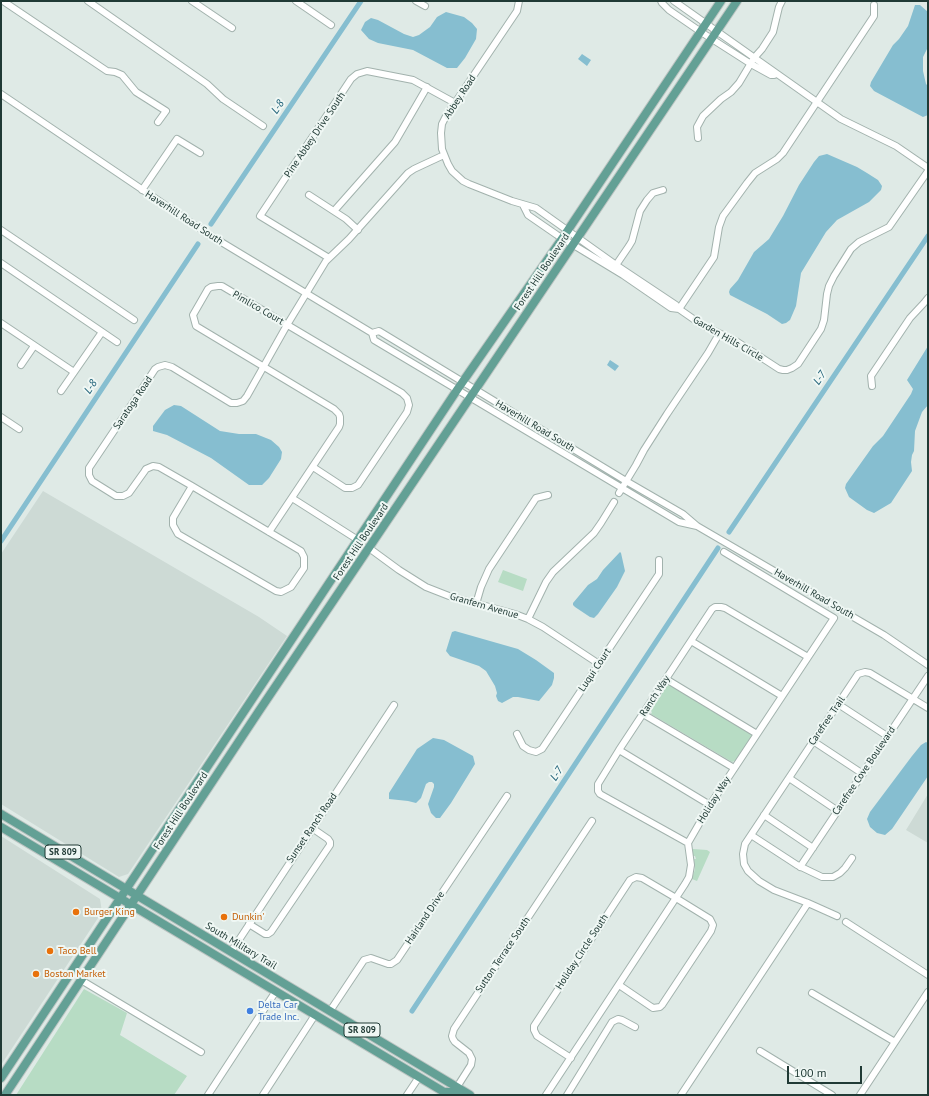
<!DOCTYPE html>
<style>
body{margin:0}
#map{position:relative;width:929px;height:1096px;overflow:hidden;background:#dfeae6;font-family:"PT Sans",sans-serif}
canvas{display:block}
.frame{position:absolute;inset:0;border:2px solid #203a35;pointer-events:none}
.scale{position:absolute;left:787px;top:1066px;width:75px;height:18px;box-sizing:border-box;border:2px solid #203a35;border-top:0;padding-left:5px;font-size:12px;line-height:14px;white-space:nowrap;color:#203a35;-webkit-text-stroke:3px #eff7f4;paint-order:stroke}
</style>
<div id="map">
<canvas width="929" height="1096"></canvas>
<div class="frame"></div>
<div class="scale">100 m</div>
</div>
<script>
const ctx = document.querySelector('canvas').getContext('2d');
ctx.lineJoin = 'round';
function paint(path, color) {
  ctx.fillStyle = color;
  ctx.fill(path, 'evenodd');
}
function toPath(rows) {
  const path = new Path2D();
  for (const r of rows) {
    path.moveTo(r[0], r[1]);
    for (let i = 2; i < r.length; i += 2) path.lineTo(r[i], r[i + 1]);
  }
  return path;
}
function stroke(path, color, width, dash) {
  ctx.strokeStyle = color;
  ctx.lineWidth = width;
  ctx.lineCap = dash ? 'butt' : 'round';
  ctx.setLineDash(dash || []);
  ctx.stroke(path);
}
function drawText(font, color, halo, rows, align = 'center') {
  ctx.font = font + ' "PT Sans",sans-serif';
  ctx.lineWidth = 4;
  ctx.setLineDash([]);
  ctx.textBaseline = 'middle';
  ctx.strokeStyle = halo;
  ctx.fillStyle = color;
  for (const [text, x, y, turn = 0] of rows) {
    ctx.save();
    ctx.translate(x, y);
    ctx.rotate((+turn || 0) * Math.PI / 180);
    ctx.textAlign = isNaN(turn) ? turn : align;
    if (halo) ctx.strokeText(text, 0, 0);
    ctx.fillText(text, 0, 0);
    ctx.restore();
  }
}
paint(toPath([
 [43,491,259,617,287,636,128,874,119,877,1,804,1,554],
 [928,794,928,843,906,830],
 [1,836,100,899,102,912,1,1065]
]), '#cddad5');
paint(toPath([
 [503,570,527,579,523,591,498,582],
 [669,685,752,734,752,738,737,760,732,762,651,714,652,712,650,710,651,708,656,700,661,696,662,693,661,692,664,687],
 [693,849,707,850,710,852,697,881,692,879,695,869,694,859,696,859,695,856,693,856],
 [84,989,127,1013,120,1035,187,1076,174,1095,16,1095]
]), '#b7dcc4');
paint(toPath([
 [915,5,920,5,928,12,928,47,923,57,923,71,926,84,928,86,928,115,923,117,874,91,870,86,871,82,893,45,899,39,908,26],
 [446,12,464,17,472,23,477,29,476,39,465,58,457,68,447,68,413,50,378,43,369,39,361,30,365,22,371,18,378,20,404,34,413,37,419,35,430,27,437,17],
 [582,54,591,60,587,66,578,59],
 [827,154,857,167,867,173,878,180,882,186,881,190,869,202,837,220,826,232,801,273,796,306,790,320,786,323,782,324,767,314,730,295,729,292,730,289,738,280,754,252,769,239,783,216,799,185,814,162,819,156],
 [928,346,928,405,922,412,915,431,914,451,912,455,911,462,912,471,891,503,874,513,867,510,849,497,845,488,846,484,873,446,883,436,911,394,913,389,907,380],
 [610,360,619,366,615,371,607,365],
 [174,405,181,406,220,431,239,434,256,434,271,440,279,447,282,452,281,459,269,478,262,485,249,485,211,458,167,435,153,431,153,426,165,410],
 [620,552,621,553,625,571,617,587,598,614,594,618,590,617,575,607,573,605,573,603,588,585,597,579,603,570],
 [455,631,518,649,536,660,554,673,554,678,552,685,539,701,518,697,513,697,502,703,498,701,496,696,497,693,495,686,486,671,479,666,450,656,446,651,451,635,452,632],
 [433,738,444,740,473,756,475,764,451,803,440,818,436,818,431,813,428,804,434,787,434,784,432,782,429,782,426,784,421,798,416,803,408,801,389,799,389,793,417,749],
 [926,742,928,743,928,776,892,829,885,835,877,833,870,827,867,819,870,812,912,756,921,745]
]), '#86bed0');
stroke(toPath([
 [211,224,361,1],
 [729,532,928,236],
 [1,541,198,244],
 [412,1011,718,548]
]), '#86bed0', 5);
const minor = toPath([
 [3,1,107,71,115,72,122,75,136,92,166,111,158,122],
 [88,1,207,84,223,99,263,126],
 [192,1,232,28],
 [296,1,331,25],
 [416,1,425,6],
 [519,1,517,11,455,103,446,116,442,124,441,133,442,149,448,164,452,171,463,181,469,184,512,201,536,208,616,265,676,305,679,309,702,325,736,341,779,369,783,370,787,370,792,368,798,364,821,329,824,320,827,294,829,286,834,276,851,249,859,242,889,227,928,171],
 [661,1,662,3,669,10,701,32,751,64,771,75,774,75],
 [674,1,841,119,896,146,928,168],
 [1,94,208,234,372,333,374,340,679,522,697,526],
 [698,138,697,127,703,116,721,99,731,92,739,83,754,58,762,49,773,32,779,7,782,1],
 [142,190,177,139,200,153],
 [309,195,346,219,358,230],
 [523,205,528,215,557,235,623,275,671,308,679,309],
 [334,211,395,142,427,87],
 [1,230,134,320],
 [329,258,260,216,351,79,357,74,367,71,413,80,455,103],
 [1,263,117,342],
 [614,268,629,246,632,241,640,211,647,200,653,193,663,190],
 [679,309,714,257,719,227,723,216,747,183,755,173,777,159,783,153,874,16,874,5],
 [1,323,74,372],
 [372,333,379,331,626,481,683,514,697,526,884,635,928,665],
 [21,365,34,346],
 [872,386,871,376,910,318,924,303,928,298],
 [61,391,102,332],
 [1,417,19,429],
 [192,486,173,518,173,525,178,534,276,591,281,592,291,587,304,568,304,557,301,551,192,486,159,467,153,466,146,469,144,472,129,493,123,496,116,496,92,481,89,475,89,468,138,395,155,369,158,367,165,365,172,367,231,403,237,403,243,401,247,396,287,325,326,261,349,239,408,173,414,169,444,155],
 [619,493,636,465,644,450,667,414,708,353,719,334],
 [292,498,358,540],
 [269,532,339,427,340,424,340,417,339,414,334,409,196,326,193,315,208,289,211,287,218,286,222,286,402,393,407,398,409,405,407,412,358,485,352,488,345,488,313,467],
 [369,548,399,570,426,587,449,596,515,614,528,619,543,627,599,664],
 [476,604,481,587,489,569,536,498,548,495],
 [528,619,546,582,553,572,594,533,601,523,614,502],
 [691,641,782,696],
 [666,679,757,734],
 [838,704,887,736],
 [643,714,734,768],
 [517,734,523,746,529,750,536,752,542,749,659,574,659,560],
 [813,741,863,774],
 [619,750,710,805],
 [789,778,838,811],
 [764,815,813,848],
 [751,835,797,865,822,877,833,877,840,873,845,868,852,858],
 [688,843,600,794,598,791,598,784,619,750,712,609,715,607,721,607,725,608,808,657],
 [800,867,928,676],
 [837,916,808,903,774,890,759,881,748,871,744,864,743,854,745,844,858,674,865,672,870,673,928,708],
 [846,922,928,975],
 [249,924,265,934,268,934,271,932,330,845,330,842,328,839,312,828],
 [231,952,394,705],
 [81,980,201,1052],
 [812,993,895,1042],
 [330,1011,364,960,371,958,388,964,391,964,397,960,507,796],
 [760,1051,832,1095],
 [571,1058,537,1036,534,1030,534,1026,630,880,636,877,642,878,676,898,710,919,713,925,711,931,662,1005,660,1007,653,1008,650,1006,619,985],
 [457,1087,471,1065,472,1059,469,1053,455,1042,453,1039,452,1036,454,1029,592,821],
 [208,1095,276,991],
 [263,1095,315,1015],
 [407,1095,419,1077],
 [546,1095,685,884,689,877,691,865,688,843,710,805,834,618,724,552],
 [567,1095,612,1022,618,1019,622,1020,635,1027],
 [681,1095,808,903],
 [860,1095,928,992]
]);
const major = toPath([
 [1,814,470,1095],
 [1,827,449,1095],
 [1,1078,457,390,568,230,721,1],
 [445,1092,451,1092,458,1095],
 [5,1095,259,711,737,1]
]);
stroke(minor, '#a2b2ad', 8);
stroke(major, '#bcc4c2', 10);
stroke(minor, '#fff', 6);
stroke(major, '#63a095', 8);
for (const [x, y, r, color] of [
 [76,912,4,"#e8710a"],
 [224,917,4,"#e8710a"],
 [50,951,4,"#e8710a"],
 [36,974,4,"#e8710a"],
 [250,1011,4,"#3f7fe0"]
]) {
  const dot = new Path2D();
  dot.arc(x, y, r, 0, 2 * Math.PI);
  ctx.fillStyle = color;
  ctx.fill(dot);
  stroke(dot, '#eff7f4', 1.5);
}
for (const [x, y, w] of [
 [63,852,36],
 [362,1030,36]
]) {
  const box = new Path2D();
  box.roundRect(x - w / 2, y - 7, w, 14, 3);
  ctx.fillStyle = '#eff7f4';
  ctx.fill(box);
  stroke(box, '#203a35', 1);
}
drawText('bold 9px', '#203a35', null, [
 ["SR 809",63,852],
 ["SR 809",362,1030]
]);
drawText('10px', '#203a35', '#eff7f4', [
 ["Abbey Road",460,97,-57],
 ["Pine Abbey Drive South",315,135,-56],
 ["Haverhill Road South",184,218,33],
 ["Forest Hill Boulevard",542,272,-56],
 ["Pimlico Court",258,308,30],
 ["Garden Hills Circle",728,339,30],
 ["Saratoga Road",133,403,-56],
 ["Haverhill Road South",535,426,31],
 ["Forest Hill Boulevard",361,542,-56],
 ["Haverhill Road South",814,594,30],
 ["Granfern Avenue",484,606,16],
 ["Luqui Court",595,670,-56],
 ["Ranch Way",655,696,-57],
 ["Carefree Trail",827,721,-56],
 ["Carefree Cove Boulevard",864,771,-56],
 ["Holiday Way",714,800,-58],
 ["Forest Hill Boulevard",181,811,-57],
 ["Sunset Ranch Road",312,828,-56],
 ["Hairland Drive",425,918,-56],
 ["South Military Trail",241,946,31],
 ["Holiday Circle South",582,952,-57],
 ["Sutton Terrace South",503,955,-56]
]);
drawText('10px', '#c56008', '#eff7f4', [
 ["Burger King",84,912],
 ["Dunkin'",232,917],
 ["Taco Bell",58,951],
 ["Boston Market",44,974]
], 'left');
drawText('10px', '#366cbe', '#eff7f4', [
 ["Delta Car",258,1005],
 ["Trade Inc.",258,1017]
], 'left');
drawText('italic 11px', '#1b5e75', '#eff7f4', [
 ["L-8",278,107,-56],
 ["L-7",820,378,-56],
 ["L-8",91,387,-57],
 ["L-7",557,774,-57]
]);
</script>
